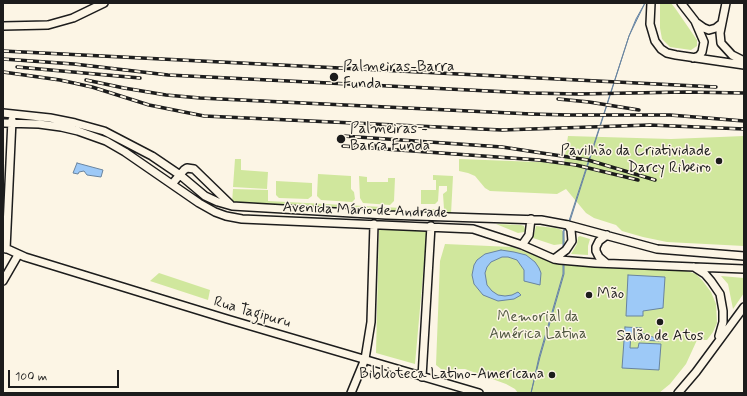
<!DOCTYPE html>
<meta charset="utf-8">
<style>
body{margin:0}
#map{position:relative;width:747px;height:396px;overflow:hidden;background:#fcf5e5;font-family:Mynerve,sans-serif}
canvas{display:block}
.frame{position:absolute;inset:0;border:4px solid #1c1c1c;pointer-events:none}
.scale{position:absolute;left:8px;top:370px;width:111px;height:18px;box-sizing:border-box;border:2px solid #1c1c1c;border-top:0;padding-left:5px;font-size:12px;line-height:14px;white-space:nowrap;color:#1c1c1c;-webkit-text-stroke:3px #fcf5e5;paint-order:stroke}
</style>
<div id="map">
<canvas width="747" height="396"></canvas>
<div class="frame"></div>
<div class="scale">100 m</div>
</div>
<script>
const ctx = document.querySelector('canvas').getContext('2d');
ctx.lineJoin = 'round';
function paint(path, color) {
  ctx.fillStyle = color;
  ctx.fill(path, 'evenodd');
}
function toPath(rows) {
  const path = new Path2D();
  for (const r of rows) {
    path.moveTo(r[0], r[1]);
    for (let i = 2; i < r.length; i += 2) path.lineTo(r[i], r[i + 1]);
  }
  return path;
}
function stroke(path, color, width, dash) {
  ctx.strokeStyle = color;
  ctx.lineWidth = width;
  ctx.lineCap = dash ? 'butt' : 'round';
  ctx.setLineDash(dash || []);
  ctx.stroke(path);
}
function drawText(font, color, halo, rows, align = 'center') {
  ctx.font = font + ' Mynerve,sans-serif';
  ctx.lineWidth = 3;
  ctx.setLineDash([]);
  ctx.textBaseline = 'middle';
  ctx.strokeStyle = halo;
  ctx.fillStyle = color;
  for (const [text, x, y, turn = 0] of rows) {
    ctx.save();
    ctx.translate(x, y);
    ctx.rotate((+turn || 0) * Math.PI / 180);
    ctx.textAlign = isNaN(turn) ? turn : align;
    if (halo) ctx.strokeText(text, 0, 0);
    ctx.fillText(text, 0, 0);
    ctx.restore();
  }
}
paint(toPath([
 [660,3,671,3,675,8,697,40,697,46,691,50,670,47,662,39,660,28],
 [568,136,671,139,744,136,744,246,667,242,643,237,622,231,616,225,594,218,586,213,566,189,557,194,490,191,485,188,475,176,468,173,459,171,459,159,564,163],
 [235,159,241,159,241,170,268,172,267,189,233,187],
 [318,174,351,176,351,189,354,192,355,199,352,202,321,200,317,196],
 [433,175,453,176,451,214,420,212,421,209,444,209,443,194,447,191,447,186,439,186,438,201,435,204,421,204,421,190,436,190,436,180,433,180],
 [359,176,367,177,367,182,388,182,388,178,395,178,394,201,390,205,363,203,360,198],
 [276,181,312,183,312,196,308,199,279,198,276,195],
 [233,189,268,190,268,201,402,208,402,211,232,203],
 [496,224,521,225,524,226,525,230,524,232,518,233],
 [536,226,556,228,562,230,564,235,565,242,562,244,554,245,533,238],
 [379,228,427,230,415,364,376,353],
 [580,236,590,239,588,246,588,255,571,254,577,244,578,237],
 [445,244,512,247,559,264,683,270,690,272,696,274,702,280,711,292,716,304,717,323,713,332,707,340,697,340,686,364,670,384,659,393,518,393,515,389,506,384,465,369,459,369,450,371,441,369,436,365,440,261],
 [159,273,210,290,208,300,150,281],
 [721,276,744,278,744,293,733,309,728,284]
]), '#d0e79d');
const water = toPath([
 [645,3,629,36,569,224,564,231,564,274,540,357,531,393,539,357,563,274,563,231,568,224,629,36,636,19,645,3],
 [77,163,103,170,101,177,87,175,84,171,79,172,78,174,73,173,77,163],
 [501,250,514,252,526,255,535,262,539,268,541,273,540,285,524,281,524,270,517,260,508,257,502,257,491,262,487,267,485,273,487,285,492,291,498,295,505,296,512,295,518,292,521,295,514,299,498,301,483,295,474,284,472,275,474,265,477,260,485,254,501,250],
 [628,275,665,277,663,308,643,311,643,316,626,316,628,275],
 [625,327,642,328,642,333,661,340,661,341,639,340,639,334,631,334,630,348,638,348,639,343,661,344,659,370,622,368,625,327]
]);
paint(water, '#9dc9f7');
stroke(water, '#69849f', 1);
const minor = toPath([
 [651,3,650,24,655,41,661,49,667,53,676,55,744,65],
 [681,3,695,21,704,42,702,52,699,56,693,58],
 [726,3,720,33,721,43,732,55,744,61],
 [697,23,704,28,709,30,716,28,721,24],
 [3,26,48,25,73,18,104,3],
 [3,113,50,118,75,123,104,131,152,156,180,175,205,196,218,202,232,206,386,215,541,220,568,225,657,249,744,256],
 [3,123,39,124,61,127,78,131,106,141,125,152,199,203,215,212,226,216,242,219,311,222,473,229,522,245,554,259,560,260,595,263,744,269],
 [172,184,184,170,187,168,194,169,230,204],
 [522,245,529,235,531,219],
 [3,247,25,257,227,319,479,393],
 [6,249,12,120],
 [554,259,566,250,572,241,571,230,568,225],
 [606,263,599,257,596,251,596,247,599,241,607,235],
 [694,267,705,274,711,281,720,294,723,311,723,322,719,336],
 [3,281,18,255],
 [422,377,431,226],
 [351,393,365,359,371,322,374,224],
 [678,393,696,372,744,307]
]);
stroke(minor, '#1c1c1c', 10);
stroke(minor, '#fcf5e5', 7);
const rail = toPath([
 [3,51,716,87],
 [3,59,74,64,168,75,529,93,578,94,685,92,744,93],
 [17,67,140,78],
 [3,72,60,80,92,87,149,105,204,116,502,130,650,125,744,129],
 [86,80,124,88,166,95,200,98,531,114,568,115,670,115,744,121],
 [558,99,589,102,639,110],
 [343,136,502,147,588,160,655,180],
 [343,146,539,160,576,165,638,180]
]);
stroke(rail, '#1c1c1c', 3.5);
stroke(rail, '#fcf5e5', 2, [6]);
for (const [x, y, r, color] of [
 [334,77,5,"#1c1c1c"],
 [341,139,5,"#1c1c1c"],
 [719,161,4,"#1c1c1c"],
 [589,295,4,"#1c1c1c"],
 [660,322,4,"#1c1c1c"],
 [552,375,4,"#1c1c1c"]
]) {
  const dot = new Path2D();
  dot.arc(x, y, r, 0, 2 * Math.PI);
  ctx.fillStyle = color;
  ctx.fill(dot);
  stroke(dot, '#fcf5e5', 1.5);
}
drawText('15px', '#1c1c1c', '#fcf5e5', [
 ["Palmeiras-Barra",343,68],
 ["Funda",343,85],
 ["Palmeiras -",350,130],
 ["Barra Funda",350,147],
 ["Pavilhão da Criatividade",711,152,"right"],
 ["Darcy Ribeiro",711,169,"right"],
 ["Mão",597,295],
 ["Salão de Atos",660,337,"center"],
 ["Biblioteca Latino-Americana",544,375,"right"]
], 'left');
drawText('15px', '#1c1c1c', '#fcf5e5', [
 ["Avenida Mário de Andrade",365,211,2],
 ["Rua Tagipuru",252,313,16]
]);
drawText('15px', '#525943', '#fcf5e5', [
 ["Memorial da",538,318],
 ["América Latina",538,335]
]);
</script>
